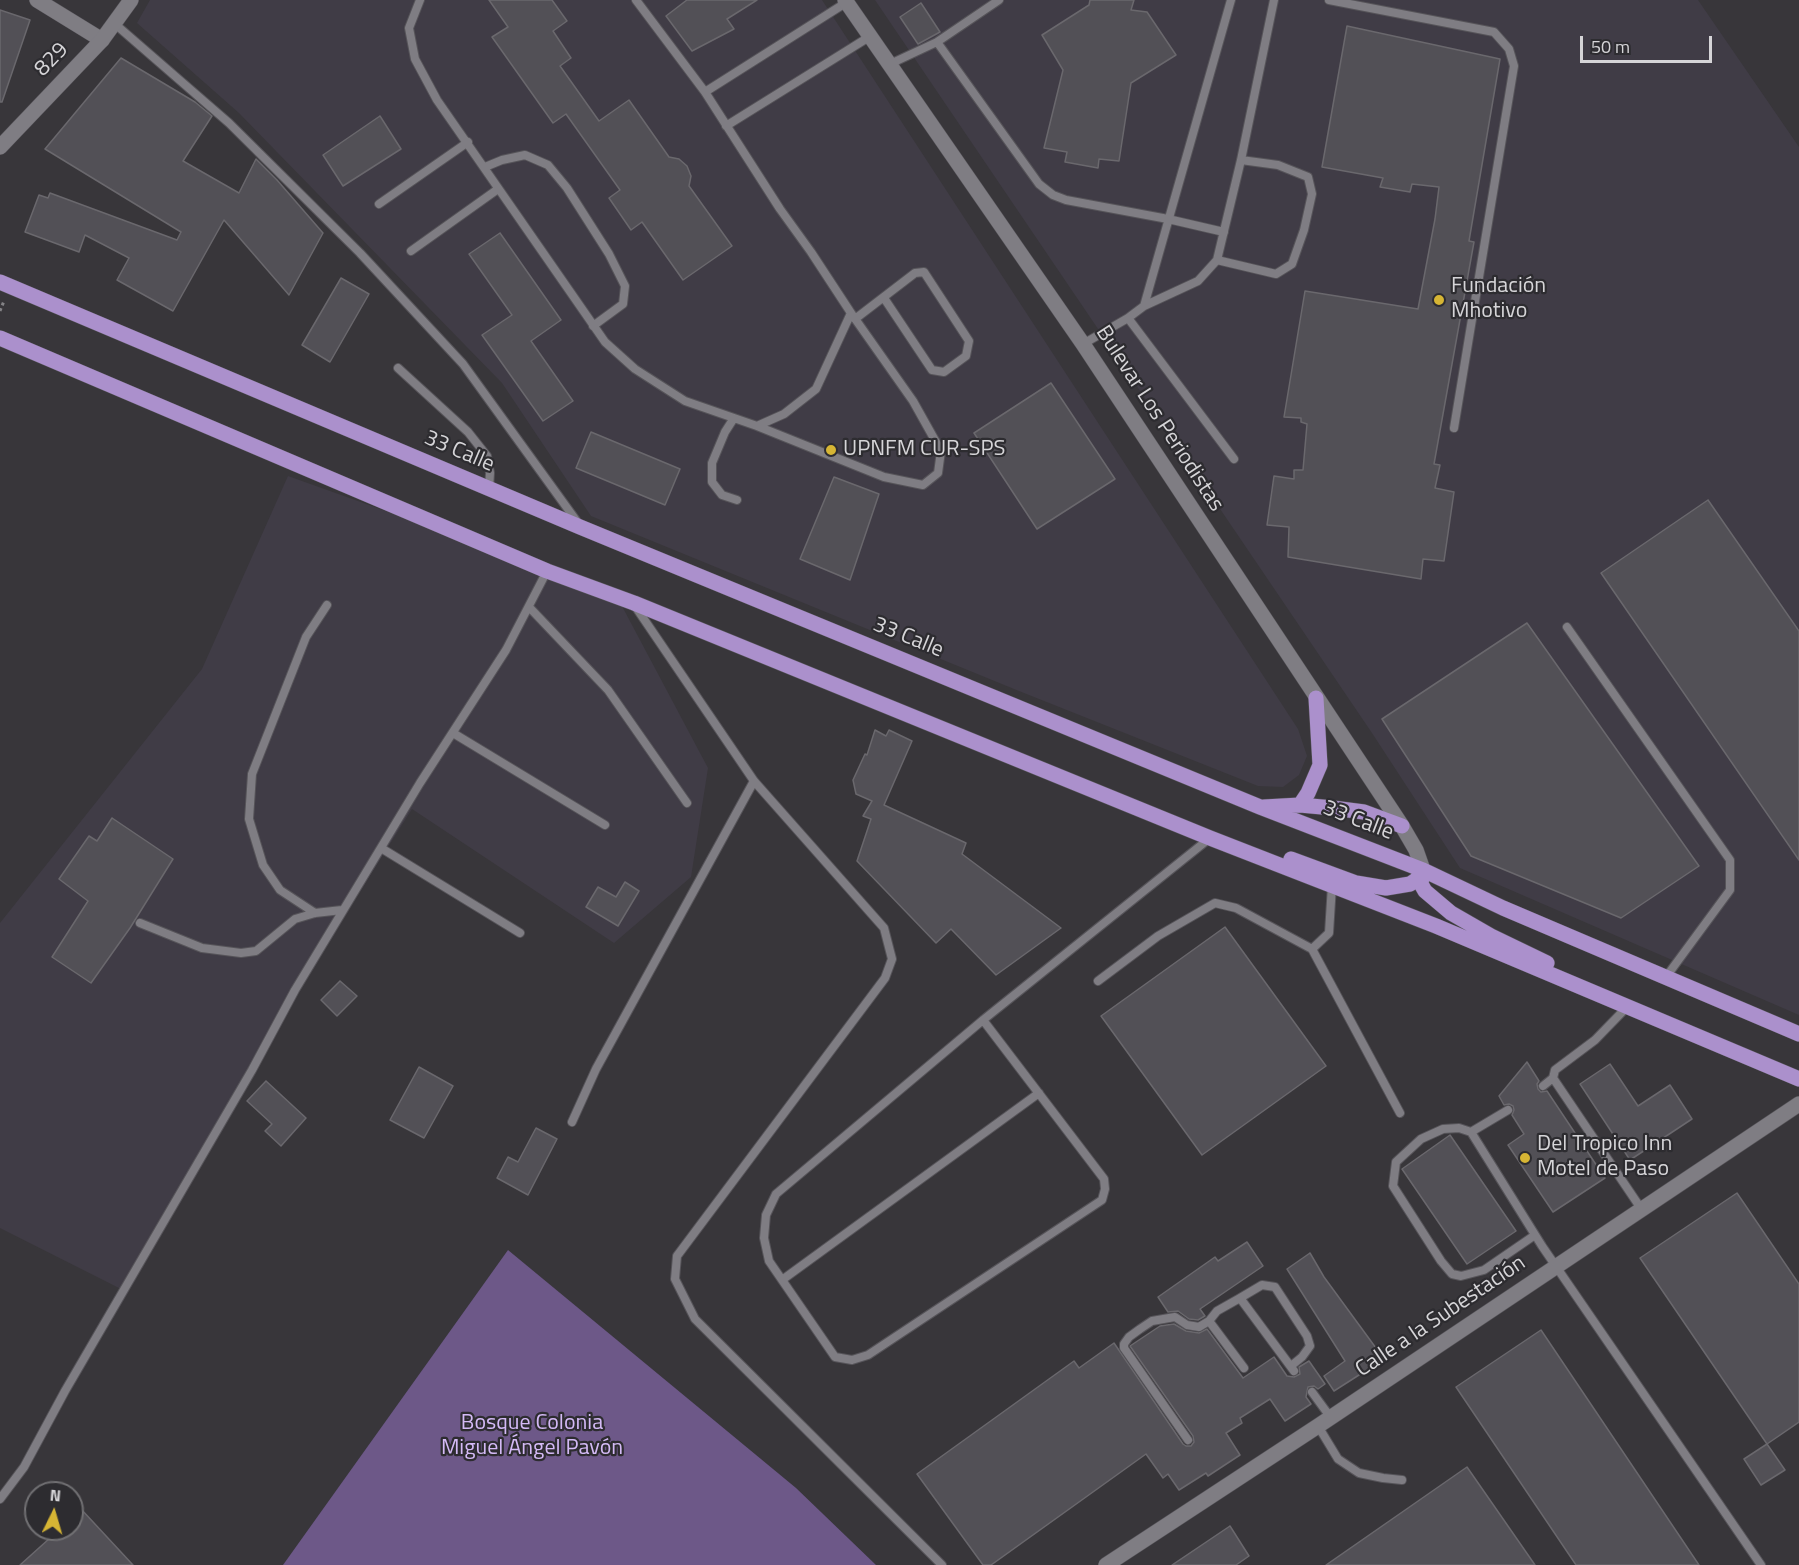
<!DOCTYPE html>
<meta charset="utf-8">
<style>
body{margin:0}
#map{position:relative;width:1799px;height:1565px;overflow:hidden;background:#38363a;font-family:"Titillium Web",sans-serif}
canvas{display:block}
.north{position:absolute;left:24px;top:1481px;width:60px;height:60px;box-sizing:border-box;background:#2d2c30;border:2px solid #717073;border-radius:50%;rotate:5deg;font-size:16px;font-weight:700;line-height:24px;text-align:center;color:#d6d5d8}
.north::after{content:'';display:block;margin:auto;width:21px;height:27px;background:#d6b534;clip-path:polygon(50% 0,100% 100%,50% 72%,0 100%)}
.scale{position:absolute;left:1580px;top:36px;width:132px;height:27px;box-sizing:border-box;border:3px solid #d6d5d8;border-top:0;padding-left:8px;font-size:18px;line-height:21px;white-space:nowrap;color:#d6d5d8;-webkit-text-stroke:4px #2d2c30;paint-order:stroke}
</style>
<div id="map">
<canvas width="1799" height="1565"></canvas>
<div class="north">N</div>
<div class="scale">50 m</div>
</div>
<script>
const ctx = document.querySelector('canvas').getContext('2d');
ctx.lineJoin = 'round';
function paint(path, color) {
  ctx.fillStyle = color;
  ctx.fill(path, 'evenodd');
}
function toPath(rows) {
  const path = new Path2D();
  for (const r of rows) {
    path.moveTo(r[0], r[1]);
    for (let i = 2; i < r.length; i += 2) path.lineTo(r[i], r[i + 1]);
  }
  return path;
}
function stroke(path, color, width, dash) {
  ctx.strokeStyle = color;
  ctx.lineWidth = width;
  ctx.lineCap = dash ? 'butt' : 'round';
  ctx.setLineDash(dash || []);
  ctx.stroke(path);
}
function drawText(font, color, halo, rows, align = 'center') {
  ctx.font = font + ' "Titillium Web",sans-serif';
  ctx.lineWidth = 4.5;
  ctx.setLineDash([]);
  ctx.textBaseline = 'middle';
  ctx.strokeStyle = halo;
  ctx.fillStyle = color;
  for (const [text, x, y, turn = 0] of rows) {
    ctx.save();
    ctx.translate(x, y);
    ctx.rotate((+turn || 0) * Math.PI / 180);
    ctx.textAlign = isNaN(turn) ? turn : align;
    if (halo) ctx.strokeText(text, 0, 0);
    ctx.fillText(text, 0, 0);
    ctx.restore();
  }
}
paint(toPath([
 [150,0,822,0,1298,729,1307,756,1299,775,1283,787,1258,786,1019,691,591,516,502,383,239,113,137,23],
 [875,0,1698,0,1799,147,1799,1015,1460,868,1372,733],
 [288,476,615,593,708,768,691,877,614,943,412,809,276,1024,121,1289,0,1228,0,923,202,669]
]), '#403c46');
paint(toPath([
 [508,1250,796,1488,876,1565,283,1565]
]), '#6d5888');
const building = toPath([
 [489,0,552,0,567,21,553,31,571,58,560,66,599,121,629,100,669,157,679,159,687,166,691,176,689,186,732,246,683,280,642,222,631,230,609,198,620,190,566,114,553,123,492,37,508,27,489,0],
 [687,0,757,0,727,19,734,29,692,51,666,16,687,0],
 [1090,0,1134,0,1131,10,1147,12,1176,55,1131,83,1119,161,1099,159,1098,168,1065,162,1067,152,1044,148,1063,70,1042,35,1089,5,1090,0],
 [921,3,940,32,918,44,900,17,921,3],
 [0,10,30,20,2,102,0,102,0,10],
 [1347,26,1500,59,1469,241,1474,242,1434,464,1440,465,1435,488,1454,492,1444,561,1423,559,1421,579,1288,557,1289,527,1267,525,1274,476,1294,479,1294,470,1303,470,1307,424,1301,422,1301,418,1284,417,1305,291,1418,309,1435,219,1439,187,1412,184,1410,192,1380,187,1383,178,1322,167,1347,26],
 [121,58,195,102,212,116,183,161,239,193,256,159,277,180,323,233,289,295,224,220,173,311,117,280,129,258,85,235,79,252,25,232,39,195,48,198,50,193,177,240,181,232,45,149,121,58],
 [380,116,401,149,343,186,323,155,380,116],
 [500,233,561,320,531,341,573,401,543,421,482,335,512,315,469,254,500,233],
 [341,278,369,294,330,362,302,345,341,278],
 [1051,383,1115,479,1037,529,974,433,1051,383],
 [591,432,680,469,665,505,576,468,591,432],
 [834,477,879,494,850,580,800,559,834,477],
 [1708,500,1799,631,1799,860,1601,573,1708,500],
 [1527,623,1699,866,1621,918,1471,856,1382,719,1527,623],
 [875,730,886,736,889,730,912,741,884,805,966,843,962,854,1061,928,996,975,951,929,936,943,857,861,871,819,863,816,872,801,856,794,853,780,865,754,867,755,875,730],
 [112,818,173,859,130,928,91,983,52,957,88,901,59,879,89,836,97,841,112,818],
 [625,882,639,891,618,926,586,907,598,887,616,897,625,882],
 [1225,927,1326,1066,1202,1155,1101,1016,1225,927],
 [340,981,357,996,337,1016,321,1000,340,981],
 [1527,1062,1539,1081,1537,1084,1538,1089,1541,1092,1547,1091,1605,1178,1553,1212,1508,1145,1524,1134,1512,1115,1514,1110,1513,1106,1509,1104,1504,1105,1499,1096,1527,1062],
 [1610,1064,1638,1106,1670,1085,1692,1119,1630,1160,1580,1084,1610,1064],
 [419,1067,453,1086,424,1138,390,1120,419,1067],
 [266,1081,306,1118,281,1146,265,1131,272,1124,247,1101,266,1081],
 [536,1128,557,1139,528,1195,497,1178,508,1157,518,1162,536,1128],
 [1450,1135,1516,1231,1467,1264,1402,1169,1450,1135],
 [1737,1193,1799,1284,1799,1422,1767,1444,1640,1258,1737,1193],
 [1247,1242,1263,1266,1200,1309,1205,1316,1198,1320,1189,1319,1178,1311,1168,1312,1158,1297,1215,1257,1218,1261,1247,1242],
 [1310,1253,1324,1277,1384,1359,1334,1391,1324,1376,1345,1361,1287,1269,1310,1253],
 [1174,1324,1186,1331,1199,1333,1207,1329,1243,1378,1274,1357,1287,1376,1294,1377,1300,1374,1299,1367,1309,1361,1325,1384,1318,1389,1314,1386,1308,1387,1306,1397,1311,1404,1285,1421,1270,1399,1240,1418,1242,1423,1226,1433,1240,1455,1208,1476,1206,1473,1179,1490,1168,1474,1163,1478,1146,1454,991,1565,983,1565,917,1474,1074,1361,1079,1368,1114,1343,1183,1444,1186,1446,1191,1446,1194,1442,1193,1436,1130,1346,1160,1326,1174,1324],
 [1541,1330,1699,1565,1576,1565,1456,1387,1541,1330],
 [1767,1444,1785,1470,1761,1485,1744,1459,1767,1444],
 [1467,1467,1535,1565,1326,1565,1467,1467],
 [81,1509,133,1565,20,1565,60,1529,72,1529,72,1518,81,1509],
 [1230,1526,1249,1556,1236,1565,1172,1565,1230,1526]
]);
paint(building, '#525056');
stroke(building, '#6a686d', 1.5);
const lane = toPath([
 [420,0,409,28,415,59,437,100,605,342,635,369,685,401,757,426,784,414,816,389,851,313,811,252,780,209,705,92,636,0],
 [1329,0,1494,32,1509,49,1514,66,1454,428],
 [115,24,229,123,360,253,463,364,578,523],
 [937,42,1039,184,1053,195,1066,200,1168,219,1224,232],
 [890,64,937,42,999,0],
 [705,92,847,2],
 [726,126,869,37],
 [485,167,502,160,525,155,548,165,567,188,609,254,625,286,623,304,593,326],
 [379,204,468,142],
 [411,251,498,189],
 [1217,260,1276,274,1292,264,1304,230,1312,194,1308,177,1278,165,1241,160],
 [1144,306,1231,0],
 [1128,318,1234,459],
 [855,319,915,273,924,272,969,341,966,356,944,372,932,370,884,298],
 [1083,344,1128,318,1144,306,1198,281,1217,260,1241,160,1274,0],
 [398,368,468,432,487,456,490,473,489,488],
 [734,418,725,432,712,463,712,482,722,495,737,500],
 [757,426,884,477,923,485,938,473,941,451,913,401,851,313],
 [635,606,754,781,884,928,892,959,885,978,677,1256,675,1279,695,1319,942,1565],
 [529,607,608,690,687,803],
 [1567,627,1730,860,1730,890,1666,977],
 [453,733,605,825],
 [381,848,520,933],
 [315,913,280,890,263,865,249,819,252,774,306,637,327,605],
 [140,923,202,948,241,953,256,951,295,919,315,913,342,910],
 [1312,949,1400,1113],
 [1098,981,1158,936,1215,903,1236,908,1312,949,1329,933,1332,885],
 [1627,1007,1595,1040,1555,1070,1553,1078,1642,1210],
 [983,1020,1104,1179,1105,1189,1102,1200,868,1355,852,1360,835,1357,769,1261,764,1238,766,1215,776,1194,983,1020,1210,838],
 [1543,1086,1553,1078],
 [572,1122,596,1069,754,781],
 [1471,1132,1508,1110],
 [1535,1235,1484,1270,1461,1276,1452,1274,1441,1261,1393,1186,1396,1162,1421,1139,1443,1129,1459,1128,1471,1132,1542,1246,1761,1565],
 [782,1280,1039,1093],
 [1240,1298,1262,1285,1275,1287,1307,1336,1310,1346,1302,1357,1291,1366],
 [1209,1321,1244,1368],
 [1312,1392,1331,1418],
 [1318,1426,1338,1459,1359,1473,1383,1478,1402,1480],
 [1188,1440,1124,1348,1124,1344,1129,1337,1140,1329,1152,1321,1175,1317,1187,1325,1199,1327,1209,1321,1217,1311,1240,1298,1294,1371],
 [0,1499,24,1467,65,1391,252,1070,295,990,420,783,506,650,547,571]
]);
const street = toPath([
 [37,0,102,40],
 [845,0,1083,344,1402,826,1416,850,1423,870],
 [1106,1565,1318,1426,1799,1104]
]);
const secondary = toPath([
 [0,147,102,40,131,0]
]);
const primary = toPath([
 [0,282,580,527,1260,807,1423,870,1503,908,1799,1034],
 [0,338,547,571,634,603,1210,838,1436,926,1799,1079],
 [1300,805,1308,793,1320,765,1316,698],
 [1264,807,1300,805,1333,808,1364,812,1402,826],
 [1291,859,1356,883,1386,888,1410,884,1416,880,1423,870],
 [1423,870,1421,884,1425,891,1451,913,1491,936,1547,963]
]);
stroke(lane, '#565459', 10);
stroke(street, '#565459', 16);
stroke(secondary, '#565459', 16);
stroke(primary, '#565459', 16);
stroke(toPath([
 [0,311,4,301]
]), '#848386', 3, [3, 3]);
stroke(lane, '#7f7d83', 8);
stroke(street, '#7f7d83', 15);
stroke(secondary, '#7f7d83', 15);
stroke(primary, '#ab90cc', 15);
for (const [x, y, r, color] of [
 [1439,300,6,"#d6b534"],
 [831,450,6,"#d6b534"],
 [1525,1158,6,"#d6b534"]
]) {
  const dot = new Path2D();
  dot.arc(x, y, r, 0, 2 * Math.PI);
  ctx.fillStyle = color;
  ctx.fill(dot);
  stroke(dot, '#2d2c30', 2);
}
drawText('22px', '#d6d5d8', '#2d2c30', [
 ["829",52,60,-46],
 ["Bulevar Los Periodistas",1159,419,57],
 ["33 Calle",459,452,23],
 ["33 Calle",908,638,22],
 ["33 Calle",1358,821,21],
 ["Calle a la Subestación",1441,1317,-34]
]);
drawText('22px', '#d6d5d8', '#2d2c30', [
 ["Fundación",1451,287],
 ["Mhotivo",1451,312],
 ["UPNFM CUR-SPS",843,450],
 ["Del Tropico Inn",1537,1145],
 ["Motel de Paso",1537,1170]
], 'left');
drawText('22px', '#d4baf6', '#2d2c30', [
 ["Bosque Colonia",532,1424],
 ["Miguel Ángel Pavón",532,1449]
]);
</script>
